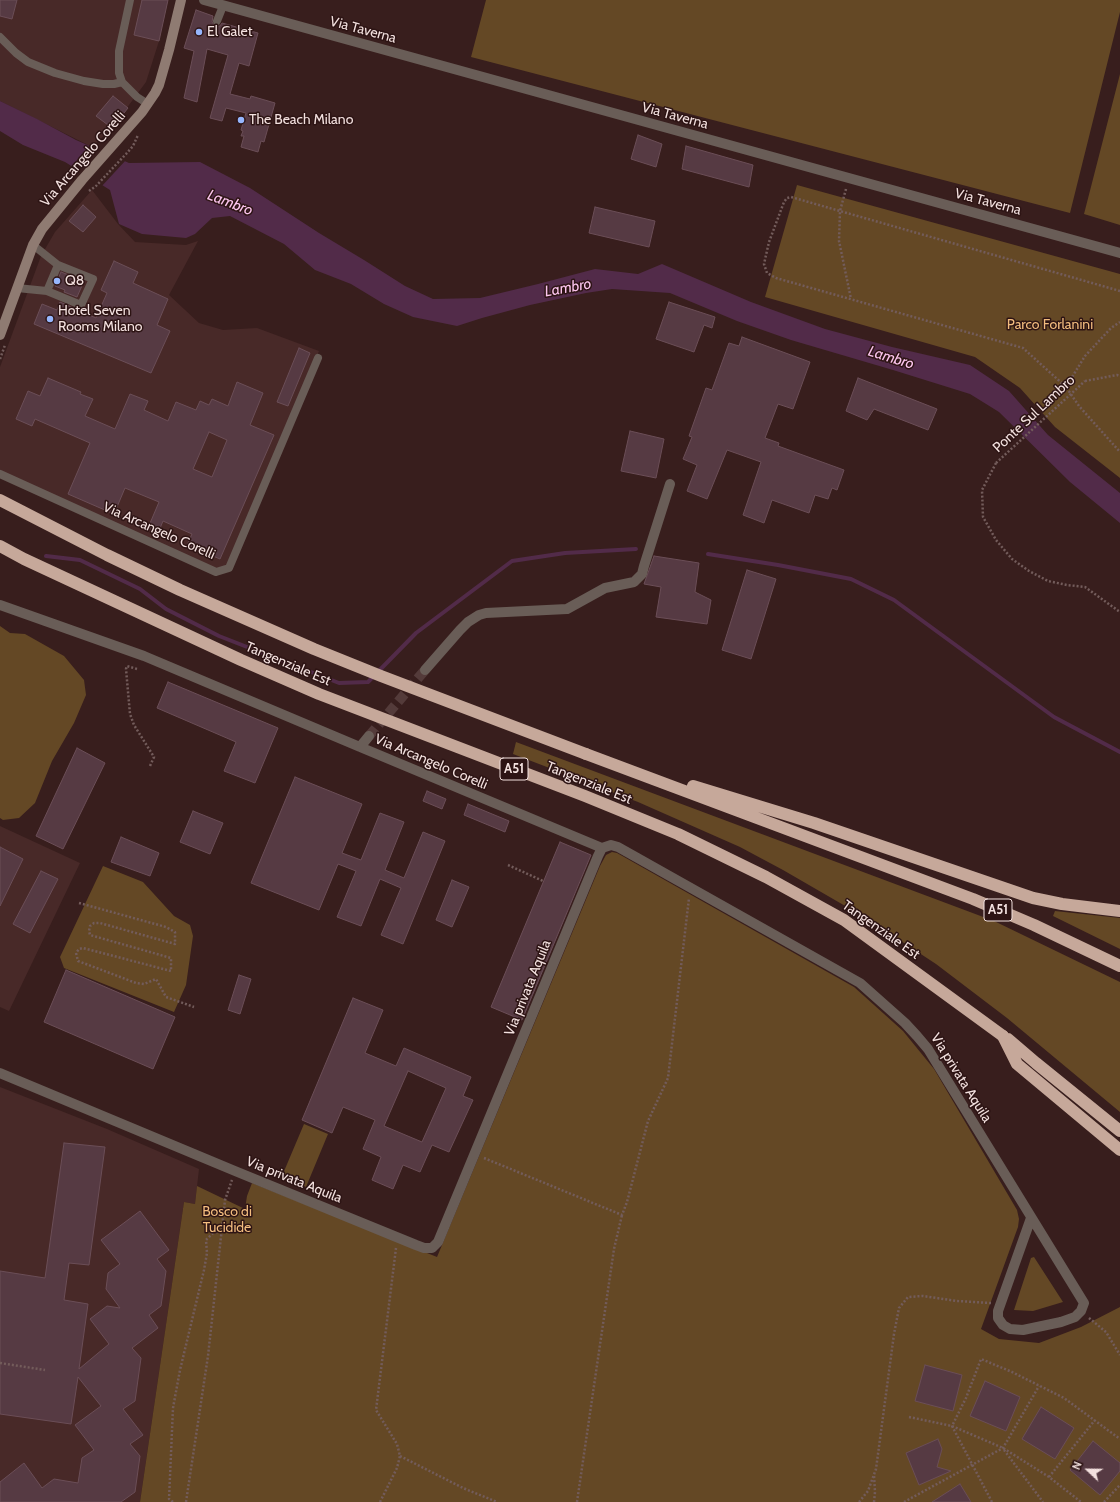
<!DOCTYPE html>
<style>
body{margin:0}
#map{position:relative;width:1120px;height:1502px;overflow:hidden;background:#381e1d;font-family:Cabin,sans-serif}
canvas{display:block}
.north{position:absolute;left:1068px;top:1450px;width:40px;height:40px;-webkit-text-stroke:3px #2d1414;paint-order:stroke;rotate:292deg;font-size:11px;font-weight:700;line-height:16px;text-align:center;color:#f3e1df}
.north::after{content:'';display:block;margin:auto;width:14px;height:18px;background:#f3e1df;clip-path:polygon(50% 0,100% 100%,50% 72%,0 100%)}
</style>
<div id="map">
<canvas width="1120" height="1502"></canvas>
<div class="north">N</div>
</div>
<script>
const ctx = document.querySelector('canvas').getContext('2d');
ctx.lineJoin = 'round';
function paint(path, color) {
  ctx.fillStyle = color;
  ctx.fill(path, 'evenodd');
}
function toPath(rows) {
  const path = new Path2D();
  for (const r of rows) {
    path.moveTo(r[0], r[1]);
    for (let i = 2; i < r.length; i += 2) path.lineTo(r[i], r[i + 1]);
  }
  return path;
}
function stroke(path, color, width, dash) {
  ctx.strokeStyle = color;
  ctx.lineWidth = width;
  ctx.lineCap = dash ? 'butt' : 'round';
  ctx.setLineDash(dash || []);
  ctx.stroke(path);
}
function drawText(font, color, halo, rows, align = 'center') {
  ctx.font = font + ' Cabin,sans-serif';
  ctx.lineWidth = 3;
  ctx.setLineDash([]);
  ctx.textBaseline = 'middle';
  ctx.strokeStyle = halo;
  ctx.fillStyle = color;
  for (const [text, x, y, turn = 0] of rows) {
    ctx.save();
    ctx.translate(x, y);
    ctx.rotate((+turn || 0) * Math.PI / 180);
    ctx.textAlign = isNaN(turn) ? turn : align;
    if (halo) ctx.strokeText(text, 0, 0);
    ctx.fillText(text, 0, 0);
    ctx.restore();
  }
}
paint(toPath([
 [0,0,168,0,159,41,146,82,112,128,92,147,0,101],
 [92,190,118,224,135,242,186,245,198,241,169,295,199,323,223,330,257,328,319,351,227,565,216,570,0,471,0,367,41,256,55,232],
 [0,826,80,863,9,1011,0,1007],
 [0,1087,107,1129,199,1169,195,1204,184,1202,140,1502,0,1502]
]), '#482928');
paint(toPath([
 [486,0,1120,0,1120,12,1070,213,471,57],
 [1120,74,1120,225,1084,214],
 [797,185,1120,274,1120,478,1055,427,1020,388,975,357,765,297],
 [0,626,10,633,25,634,64,656,84,680,86,695,74,723,52,761,35,803,19,818,3,820,0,818],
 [516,742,994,921,1120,982,1120,1112,1007,1018,936,964,866,918,783,870,740,847,638,802,513,754],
 [612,852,617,853,854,987,903,1031,934,1069,1017,1210,1019,1219,1018,1227,981,1329,999,1339,1039,1343,1081,1327,1120,1307,1120,1502,140,1502,184,1202,195,1204,197,1186,245,1209,247,1196,252,1183,437,1257,600,866,606,855],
 [103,866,143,882,174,916,190,925,193,936,186,985,174,1012,64,968,60,957],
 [1055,911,1120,918,1120,949,1053,916],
 [304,1124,328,1134,306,1187,282,1176],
 [1034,1257,1063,1302,1033,1311,1014,1310,1031,1258]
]), '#644825');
paint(toPath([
 [0,101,37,119,76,140,129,163,200,162,250,188,319,233,364,260,405,286,433,299,480,298,538,284,595,269,638,274,662,264,751,302,825,329,892,347,970,365,1009,391,1048,435,1120,493,1120,523,1070,482,999,412,970,394,893,370,791,340,737,321,670,293,612,289,586,293,530,305,482,318,457,326,413,317,384,304,351,284,315,270,284,244,230,216,212,218,195,234,186,238,142,234,119,224,110,190,65,162,23,145,0,131]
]), '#522b49');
paint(toPath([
 [91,144,126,160,101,187,70,168]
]), '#381e1d');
stroke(toPath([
 [708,554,778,565,851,579,894,600,1054,717,1120,752],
 [46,556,80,560,140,589,166,609,219,636,339,683,368,682,416,633,512,561,565,553,636,549]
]), '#522b49', 4);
const building = toPath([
 [0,0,17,0,12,19,0,16,0,0],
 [142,0,168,0,159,41,134,35,142,0],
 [196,10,213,16,212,22,215,26,220,26,222,23,258,33,249,66,239,63,230,94,250,99,251,96,275,103,264,142,261,141,258,152,241,147,244,136,241,136,243,131,241,130,246,113,226,108,222,121,210,118,228,55,207,49,197,102,184,98,194,51,184,48,196,10],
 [113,96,128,108,112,128,96,116,113,96],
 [638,135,662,144,656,167,631,159,638,135],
 [686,146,753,165,749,187,682,169,686,146],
 [83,205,96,217,83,232,69,221,83,205],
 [595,207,655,221,649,247,589,233,595,207],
 [114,261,138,272,133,283,168,299,157,325,170,331,151,373,34,324,42,304,57,310,60,302,96,318,107,293,101,290,114,261],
 [61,272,84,281,77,297,64,292,65,290,55,286,61,272],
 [669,302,715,317,712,328,704,325,694,352,656,339,669,302],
 [742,337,810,362,793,409,778,404,765,438,779,443,778,446,844,470,837,490,832,488,828,499,815,495,809,513,772,500,764,523,743,515,761,462,727,450,707,499,687,491,697,465,683,459,692,437,689,436,706,388,712,390,729,343,739,346,742,337],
 [299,348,310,353,288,406,277,402,299,348],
 [48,378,81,392,80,394,93,399,85,416,115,429,130,394,148,401,144,410,168,421,176,402,196,410,200,401,209,405,212,399,228,406,237,382,263,393,250,425,274,435,220,559,187,545,192,534,163,521,158,533,148,528,159,502,125,488,114,514,68,494,90,443,35,419,32,426,16,419,28,391,40,396,48,378],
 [209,432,227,440,212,477,193,469,209,432],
 [858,378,937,409,928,430,874,409,867,420,846,411,858,378],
 [630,431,664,439,656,478,621,471,630,431],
 [654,556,699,563,695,592,711,600,707,624,656,617,661,587,644,584,654,556],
 [747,570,776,579,751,659,722,650,747,570],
 [168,682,278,728,255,783,224,771,236,742,157,708,168,682],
 [77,748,105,763,63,849,36,836,77,748],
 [295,777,362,804,342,853,361,860,380,813,404,822,385,870,404,878,423,832,445,841,403,944,381,935,401,888,380,879,361,926,337,917,356,871,338,864,319,910,251,883,295,777],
 [427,791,446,799,442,809,423,801,427,791],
 [468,804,509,821,505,832,464,815,468,804],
 [193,811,223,823,210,854,180,842,193,811],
 [121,837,159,853,150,876,111,862,121,837],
 [560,842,591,855,522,1020,491,1007,560,842],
 [0,847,23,859,0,906,0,847],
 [41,871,58,879,30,933,13,924,41,871],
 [452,880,469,887,452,927,436,920,452,880],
 [66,970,175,1017,153,1069,44,1022,66,970],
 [239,975,251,979,240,1014,228,1010,239,975],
 [353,998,383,1010,365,1053,396,1066,404,1048,471,1077,463,1096,473,1100,449,1152,432,1145,420,1172,403,1165,393,1189,372,1180,381,1157,363,1149,375,1120,343,1107,332,1133,302,1120,353,998],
 [408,1071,446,1088,422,1142,384,1126,408,1071],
 [64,1143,105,1147,89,1265,69,1263,64,1300,88,1304,79,1369,109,1344,90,1319,107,1306,120,1308,106,1289,108,1273,120,1264,101,1240,140,1211,169,1250,157,1259,166,1271,161,1306,149,1315,158,1328,132,1348,141,1358,135,1401,123,1409,143,1435,130,1444,140,1456,135,1492,121,1502,0,1502,0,1482,24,1463,42,1488,54,1479,78,1483,82,1458,94,1450,75,1425,101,1406,78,1377,71,1424,0,1414,0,1271,45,1278,64,1143],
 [925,1365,962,1375,953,1411,915,1401,925,1365],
 [985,1381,1020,1397,1006,1431,970,1416,985,1381],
 [1041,1407,1074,1428,1055,1459,1022,1439,1041,1407],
 [938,1439,942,1449,937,1467,951,1471,919,1485,906,1453,938,1439],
 [1093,1441,1120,1463,1120,1471,1100,1495,1070,1470,1093,1441],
 [960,1484,971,1502,932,1502,960,1484]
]);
paint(building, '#563a43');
stroke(building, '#6b4e57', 1);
stroke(toPath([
 [369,736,425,670]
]), '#543b3a', 10, [10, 5]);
stroke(toPath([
 [846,189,840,211,839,241,851,299],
 [89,191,96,186,126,154,133,146,138,135],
 [1120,291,791,197,787,198,784,202,769,242,764,264,767,273,776,278,1023,348,1066,387,1079,406,1120,452],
 [0,359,5,345],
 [1085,381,1117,375,1120,376],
 [1066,387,1085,356,1111,328,1120,322],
 [996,463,982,490,983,517,996,540,1012,559,1029,571,1048,581,1067,585,1085,587,1120,612],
 [137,669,127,666,126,669,130,714,134,725,154,757,150,766],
 [508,865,543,881],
 [79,903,166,927,175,932,175,944,100,923,94,923,90,926,89,931,90,935,171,958,171,971,83,948,79,949,76,953,78,961,136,983,144,984,156,979,166,997,194,1007],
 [484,1158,622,1215,627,1202,648,1121,668,1078,689,898],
 [1089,1318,1106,1332,1120,1355],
 [0,1363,45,1370],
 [909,1417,952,1426,1003,1448,1049,1477,1081,1502],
 [1004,1450,1043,1502],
 [400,1456,463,1488,497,1502],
 [1049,1477,1095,1420],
 [173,1502,169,1499,173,1408,180,1370,204,1270,207,1253,206,1240,213,1233,221,1231],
 [186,1502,208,1356,225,1200,232,1180],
 [380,1502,397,1468,400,1456,397,1444,376,1410,396,1248],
 [577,1502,614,1249,622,1215],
 [859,1502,868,1491,876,1469,894,1334,899,1308,908,1297,923,1296,957,1301,991,1303],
 [874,1502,875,1492,874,1475],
 [904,1502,1003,1448,1039,1386],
 [992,1502,952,1426,966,1398,981,1359,1012,1372,1064,1398,1120,1439],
 [1104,1502,1120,1485]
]), '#735c5b', 2.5, [2, 2]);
stroke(toPath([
 [130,0,119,51,119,73,122,82,137,97,148,104],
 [217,21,223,6],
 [0,37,16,53,28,62,55,73,84,81,103,84,114,84,122,82],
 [17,288,47,291,81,305,93,279,58,265,33,245],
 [47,291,58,265],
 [0,474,216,572,229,568,318,358]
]), '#695d57', 8);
stroke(toPath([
 [204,0,1120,253],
 [0,605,144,656,360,747,369,736],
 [425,670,460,630,468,622,479,615,486,613,567,609,605,588,634,582,642,574,644,566,670,484],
 [360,747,602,848],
 [0,1073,235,1171,416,1245,424,1248,432,1248,438,1242,598,856,602,848,611,845,618,847,860,983,905,1023,917,1036,928,1049,1084,1303,1081,1311,1075,1317,1061,1322,1023,1330,1010,1329,1003,1325,998,1318,998,1311,1031,1218]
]), '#695d57', 10);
stroke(toPath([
 [0,335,33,245,42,229,82,180,142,112,155,93,159,85,169,50,181,0]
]), '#8f7b72', 10);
stroke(toPath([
 [586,754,973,899,1034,925,1120,966],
 [693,786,814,823,1033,898,1062,904,1120,911],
 [1003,1036,1017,1064,1120,1150],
 [1008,1039,1036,1063,1120,1131]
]), '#c6a89a', 12);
stroke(toPath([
 [996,463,1085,381]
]), '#735c5b', 2.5, [2, 2]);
stroke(toPath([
 [0,500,107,555,180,590,314,649,381,676,586,754],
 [0,546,24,559,241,660,319,694,585,796,678,834,766,877,844,920,1003,1036]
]), '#c6a89a', 12);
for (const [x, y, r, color] of [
 [199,32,4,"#96b6fd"],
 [241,120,4,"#96b6fd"],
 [57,281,4,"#96b6fd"],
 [50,319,4,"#96b6fd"]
]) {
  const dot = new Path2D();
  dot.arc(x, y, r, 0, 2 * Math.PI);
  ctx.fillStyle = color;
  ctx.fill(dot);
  stroke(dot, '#2d1414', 1.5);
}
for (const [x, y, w] of [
 [514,769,28],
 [998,910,28]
]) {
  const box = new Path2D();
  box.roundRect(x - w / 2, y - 11, w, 22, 3);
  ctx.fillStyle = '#2d1414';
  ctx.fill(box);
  stroke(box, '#f3e1df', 1);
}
drawText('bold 13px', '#f3e1df', null, [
 ["A51",514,769],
 ["A51",998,910]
]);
drawText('14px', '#f3e1df', '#2d1414', [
 ["Via Taverna",363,30,15],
 ["Via Taverna",675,116,15],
 ["Via Arcangelo Corelli",83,159,-49],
 ["Via Taverna",988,202,15],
 ["Ponte Sul Lambro",1034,414,-43],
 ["Via Arcangelo Corelli",159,531,24],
 ["Tangenziale Est",288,664,23],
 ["Via Arcangelo Corelli",431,762,23],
 ["Tangenziale Est",589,783,22],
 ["Tangenziale Est",881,930,35],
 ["Via privata Aquila",528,988,-68],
 ["Via privata Aquila",961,1078,58],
 ["Via privata Aquila",294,1180,22]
]);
drawText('14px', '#f3e1df', '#2d1414', [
 ["El Galet",207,32],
 ["The Beach Milano",249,120],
 ["Q8",65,281],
 ["Hotel Seven",58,311],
 ["Rooms Milano",58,327]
], 'left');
drawText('14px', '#f4bd7f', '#2d1414', [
 ["Parco Forlanini",1050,325],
 ["Bosco di",227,1212],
 ["Tucidide",227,1228]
]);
drawText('italic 15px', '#fcc5ee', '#2d1414', [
 ["Lambro",230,203,21],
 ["Lambro",568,288,-10],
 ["Lambro",891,358,17]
]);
</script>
